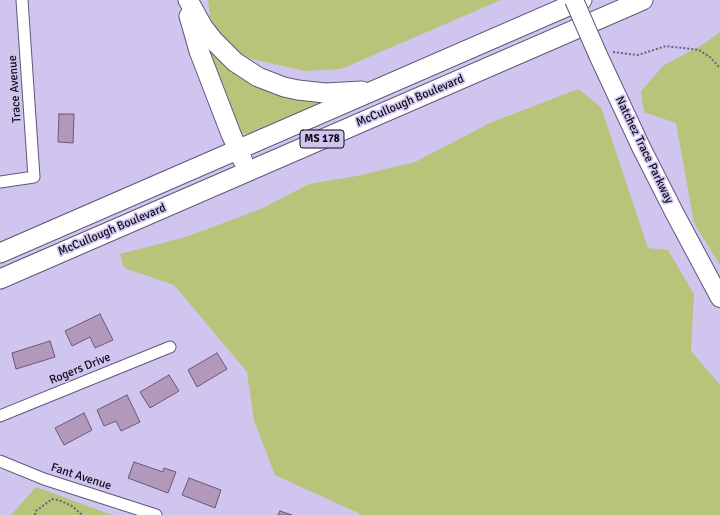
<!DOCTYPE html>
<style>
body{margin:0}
canvas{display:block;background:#d0c5ee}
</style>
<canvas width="720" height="515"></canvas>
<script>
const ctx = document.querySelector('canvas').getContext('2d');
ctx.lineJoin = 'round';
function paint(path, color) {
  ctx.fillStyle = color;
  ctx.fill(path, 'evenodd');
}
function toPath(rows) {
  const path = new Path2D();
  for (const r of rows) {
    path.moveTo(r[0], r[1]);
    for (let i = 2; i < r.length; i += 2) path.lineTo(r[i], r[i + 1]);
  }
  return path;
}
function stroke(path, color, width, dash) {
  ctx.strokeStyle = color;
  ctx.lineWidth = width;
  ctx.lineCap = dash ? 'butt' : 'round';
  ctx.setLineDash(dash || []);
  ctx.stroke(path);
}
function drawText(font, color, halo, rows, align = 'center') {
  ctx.font = font + ' Signika,sans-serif';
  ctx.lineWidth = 3.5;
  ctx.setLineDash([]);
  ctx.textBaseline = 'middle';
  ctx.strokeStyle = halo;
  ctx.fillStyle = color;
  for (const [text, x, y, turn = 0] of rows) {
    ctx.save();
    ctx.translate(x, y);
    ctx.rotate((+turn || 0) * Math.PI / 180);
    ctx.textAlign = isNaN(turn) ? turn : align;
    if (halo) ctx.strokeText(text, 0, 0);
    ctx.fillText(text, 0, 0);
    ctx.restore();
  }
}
paint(toPath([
 [208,0,501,0,341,69,305,71,243,57,224,39,210,18],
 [720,32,720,265,694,223,676,123,644,112,641,91,664,65,704,44],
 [201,39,215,50,329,100,252,134,242,133,238,129],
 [578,89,601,107,648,248,668,250,694,294,691,351,720,385,720,515,360,515,358,513,275,475,254,421,247,372,174,285,124,268,120,254,186,237,261,209,309,184,357,176,415,162,490,123],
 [36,487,112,515,11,515]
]), '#b7c479');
const building = toPath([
 [59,114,74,114,73,143,58,142,59,114],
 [100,314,113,340,95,348,90,337,72,346,65,331,100,314],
 [50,341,55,357,16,369,12,353,50,341],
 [217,353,227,369,197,387,188,370,217,353],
 [169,375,179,391,150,408,140,392,169,375],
 [127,395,140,422,121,431,116,421,104,426,97,410,127,395],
 [84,413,92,430,64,445,55,428,84,413],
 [134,462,163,472,164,468,176,472,168,493,128,478,134,462],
 [189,478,221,490,215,508,182,495,189,478],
 [280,511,292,515,278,515,280,511]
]);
paint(building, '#b299bb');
stroke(building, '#6d5675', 1);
const minor = toPath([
 [0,182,34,177,22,0],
 [0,416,170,347],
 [0,461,44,479,156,515]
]);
const primary = toPath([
 [598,55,641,147,674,212,720,298]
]);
const trunk = toPath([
 [188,0,203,27,213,40,235,62,258,77,284,87,298,90,325,93,362,91],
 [189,16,199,51,231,134,243,161],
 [0,253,582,0],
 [0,279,643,0]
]);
stroke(minor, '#61577a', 13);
stroke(primary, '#61577a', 20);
stroke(trunk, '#61577a', 21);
stroke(toPath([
 [613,52,638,55,666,46,699,50,710,57,720,68],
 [35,515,36,511,52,499,61,501,72,506,82,515]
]), '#6a637d', 2, [2, 2]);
stroke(minor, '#fff', 11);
stroke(primary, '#fff', 18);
stroke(trunk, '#fff', 19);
const primaryBridge = toPath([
 [574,0,598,55]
]);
stroke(primaryBridge, '#61577a', 20, []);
stroke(primaryBridge, '#fff', 18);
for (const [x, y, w] of [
 [322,139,44]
]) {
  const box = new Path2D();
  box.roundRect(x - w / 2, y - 9, w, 18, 3);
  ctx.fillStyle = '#d0c5ee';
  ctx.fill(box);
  stroke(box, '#0e0a17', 1);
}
drawText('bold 11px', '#0e0a17', null, [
 ["MS 178",322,139]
]);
drawText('12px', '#0e0a17', '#d0c5ee', [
 ["Trace Avenue",15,89,-94],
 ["McCullough Boulevard",410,101,-23],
 ["Natchez Trace Parkway",644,150,64],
 ["McCullough Boulevard",112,230,-23],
 ["Rogers Drive",80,369,-22],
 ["Fant Avenue",81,477,18]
]);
</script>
